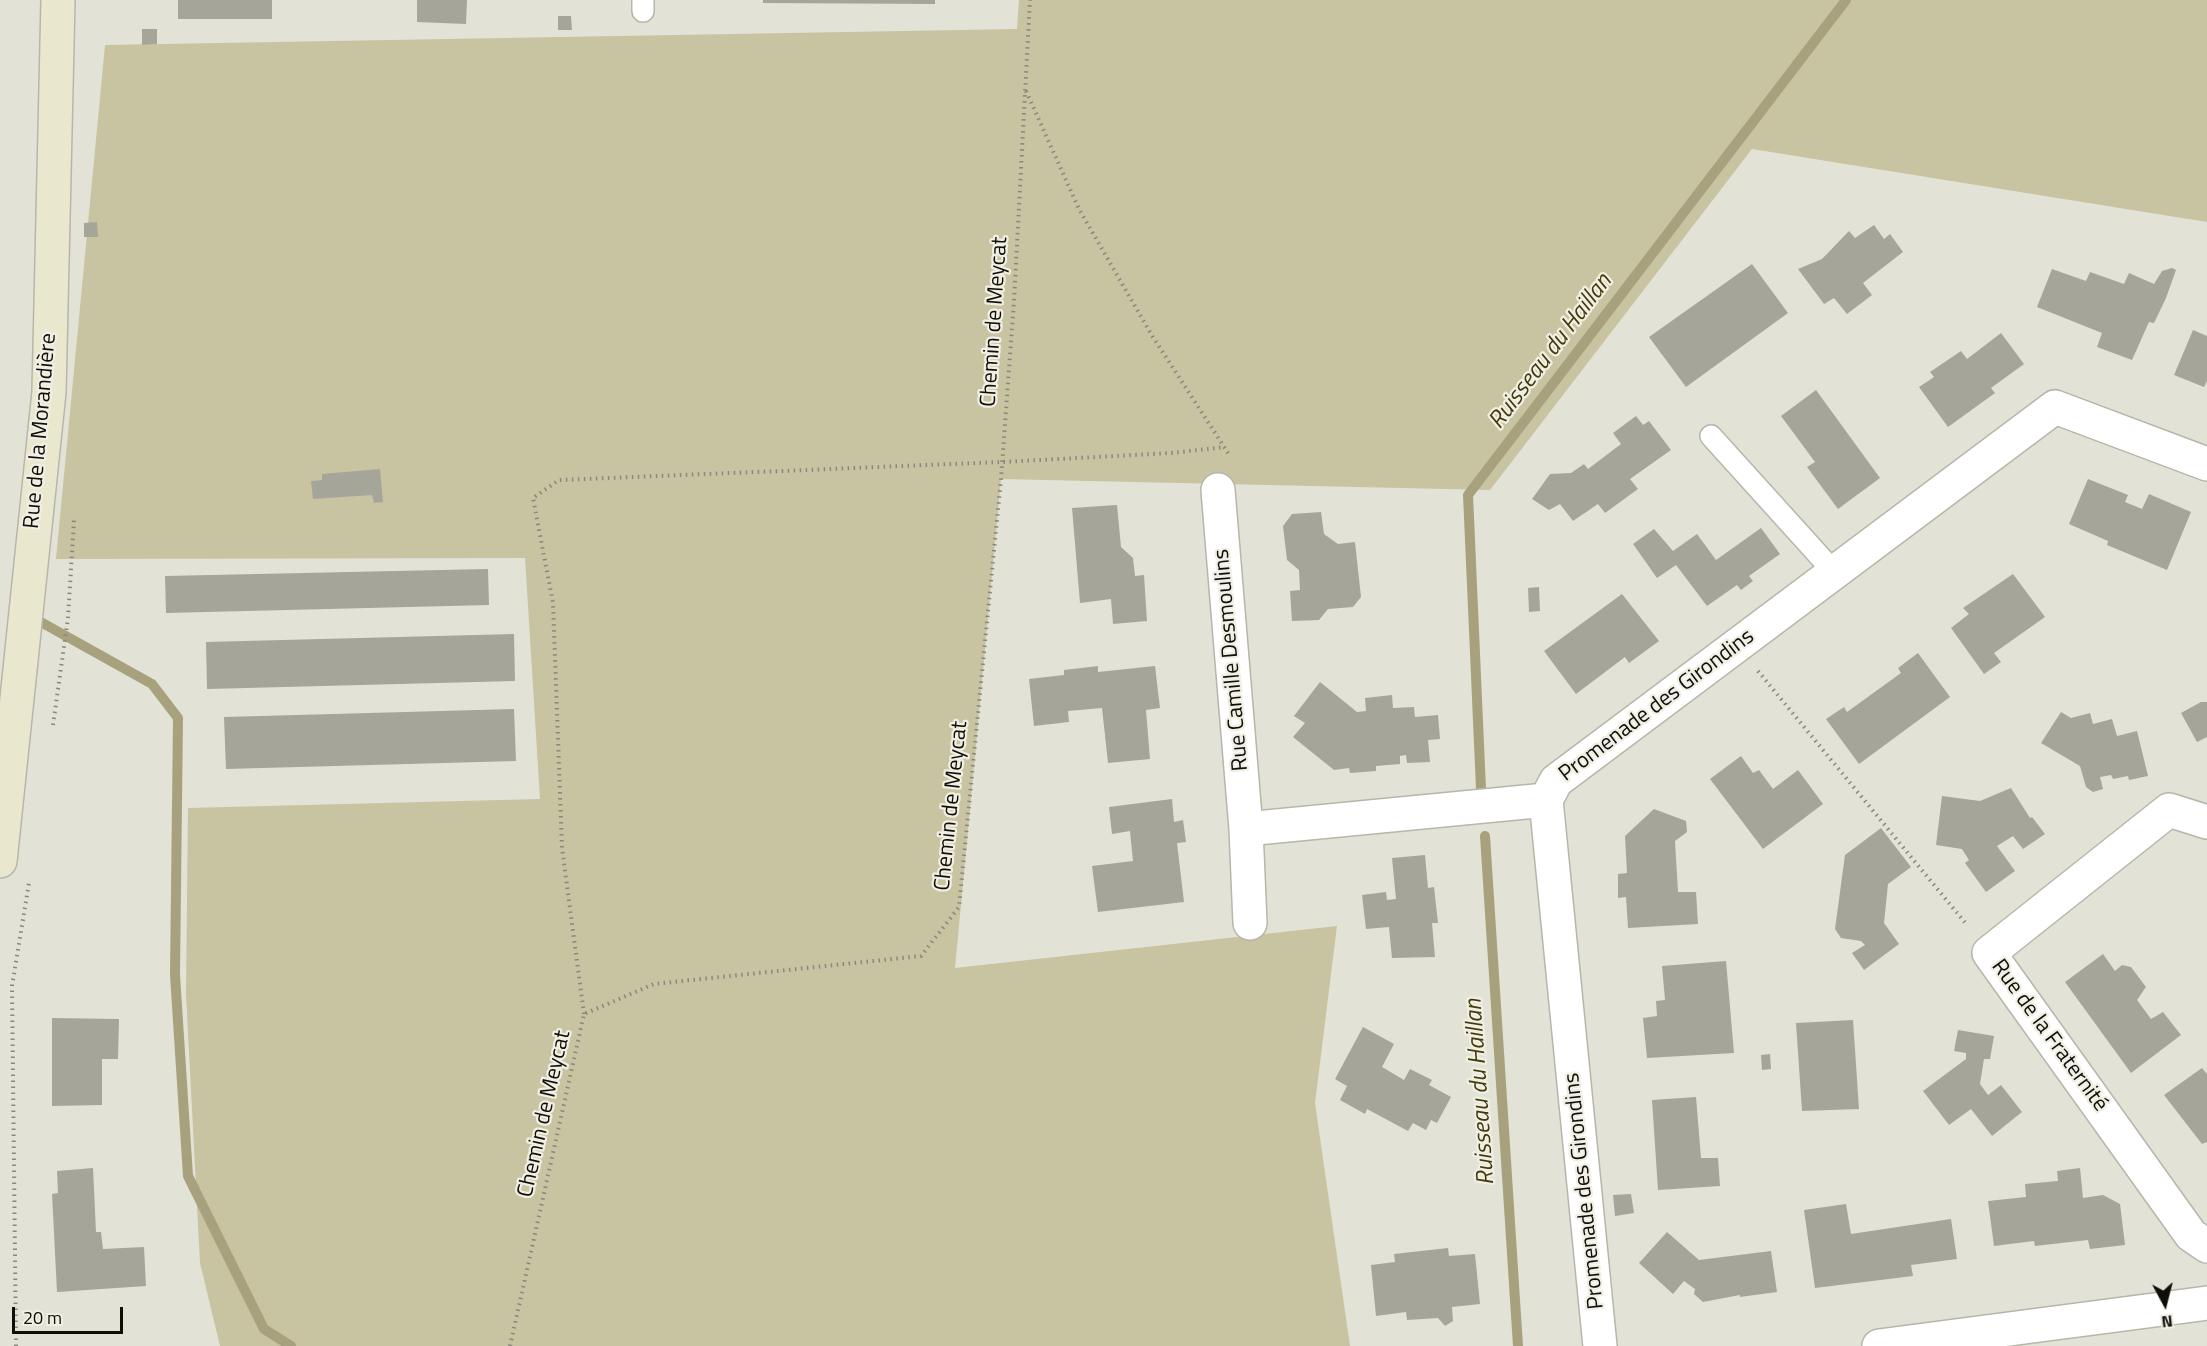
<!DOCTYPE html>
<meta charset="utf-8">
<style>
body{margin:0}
#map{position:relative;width:2207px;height:1346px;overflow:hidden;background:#e3e2d6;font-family:"Titillium Web",sans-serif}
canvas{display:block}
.north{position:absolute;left:2135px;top:1274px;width:60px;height:60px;-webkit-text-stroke:4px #f1efe3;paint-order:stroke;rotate:173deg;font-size:16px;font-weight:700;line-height:24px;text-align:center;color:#0f0f0a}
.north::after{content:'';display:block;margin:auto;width:21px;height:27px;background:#0f0f0a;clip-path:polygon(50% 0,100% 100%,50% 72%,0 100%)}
.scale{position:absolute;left:12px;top:1307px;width:111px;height:27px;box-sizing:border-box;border:3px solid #0f0f0a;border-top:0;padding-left:8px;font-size:18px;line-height:21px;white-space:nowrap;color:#0f0f0a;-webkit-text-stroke:4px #f1efe3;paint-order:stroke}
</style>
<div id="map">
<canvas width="2207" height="1346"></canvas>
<div class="north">N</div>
<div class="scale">20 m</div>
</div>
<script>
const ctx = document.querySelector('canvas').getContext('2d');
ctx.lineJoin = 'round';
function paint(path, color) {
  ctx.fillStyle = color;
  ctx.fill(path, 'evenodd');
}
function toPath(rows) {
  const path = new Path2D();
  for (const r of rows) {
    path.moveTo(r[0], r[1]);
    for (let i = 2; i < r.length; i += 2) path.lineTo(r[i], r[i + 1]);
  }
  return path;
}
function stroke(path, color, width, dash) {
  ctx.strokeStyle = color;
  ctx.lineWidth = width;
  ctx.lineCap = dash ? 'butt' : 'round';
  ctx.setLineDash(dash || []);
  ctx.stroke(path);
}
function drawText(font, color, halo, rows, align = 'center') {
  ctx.font = font + ' "Titillium Web",sans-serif';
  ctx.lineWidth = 4.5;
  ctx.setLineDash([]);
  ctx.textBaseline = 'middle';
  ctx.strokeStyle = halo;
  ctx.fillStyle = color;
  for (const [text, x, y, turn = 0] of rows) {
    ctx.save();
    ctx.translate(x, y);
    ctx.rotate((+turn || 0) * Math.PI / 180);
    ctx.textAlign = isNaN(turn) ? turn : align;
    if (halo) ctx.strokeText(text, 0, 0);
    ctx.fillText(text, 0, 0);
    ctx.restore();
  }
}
paint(toPath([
 [1019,0,2207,0,2207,222,1752,149,1490,490,1001,479,955,968,1337,926,1315,1103,1350,1346,220,1346,200,1263,186,994,188,808,540,799,525,558,56,559,105,45,1017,29]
]), '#c8c3a1');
stroke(toPath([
 [30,616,152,684,178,718,175,975,188,1176,264,1329,291,1346],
 [1481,789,1468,495,1846,0],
 [1485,836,1518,1346]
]), '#a7a27d', 10);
paint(toPath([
 [178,0,272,0,272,19,178,19],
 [417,0,467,0,466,24,417,22],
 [763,0,935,0,935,4,763,3],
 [558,16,571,16,572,30,558,30],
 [142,29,157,29,157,44,142,45],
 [97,222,98,237,84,237,84,223],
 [1874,225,1884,239,1890,234,1903,252,1863,283,1872,295,1847,314,1834,298,1824,304,1798,269,1822,259,1849,231,1855,238],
 [1752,264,1788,313,1686,387,1649,337],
 [2172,268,2176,270,2166,298,2154,323,2149,322,2132,360,2097,347,2102,333,2037,307,2052,269,2086,281,2090,272,2124,284,2129,273,2154,284,2162,271],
 [2193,330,2207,336,2207,381,2204,387,2174,375],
 [2001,333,2024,364,1991,388,1995,393,1948,427,1919,387,1934,377,1930,372,1961,351,1967,359],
 [1816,390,1880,478,1838,509,1807,467,1815,462,1781,416],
 [1636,416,1643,425,1649,421,1671,450,1630,479,1638,489,1605,513,1598,504,1573,521,1560,504,1549,510,1532,499,1550,474,1571,473,1584,464,1588,469,1621,444,1613,433],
 [380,469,383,502,374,503,372,495,313,499,311,481,322,480,322,474],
 [2088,479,2128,495,2125,502,2142,509,2149,494,2191,512,2167,570,2107,545,2108,541,2069,524],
 [1117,505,1121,547,1133,558,1135,576,1144,575,1147,621,1113,624,1111,599,1080,603,1072,508],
 [1321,512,1324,534,1338,544,1355,542,1361,597,1353,607,1328,609,1319,620,1292,621,1290,591,1300,590,1299,570,1287,560,1283,526,1292,514],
 [1761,528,1780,554,1749,576,1753,581,1741,590,1737,585,1707,606,1676,565,1657,578,1633,544,1654,529,1673,551,1697,534,1716,560],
 [488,569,489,605,166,613,165,576],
 [2013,574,2045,617,1994,653,2001,662,1984,674,1951,628,1969,614,1963,608],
 [1539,587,1540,611,1529,612,1528,588],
 [1622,594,1659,641,1629,663,1625,657,1576,694,1544,651],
 [514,634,515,681,207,689,206,642],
 [1918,653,1950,697,1859,764,1826,719,1844,707,1847,712,1901,673,1898,668],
 [1098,666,1098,672,1155,666,1160,708,1146,710,1150,759,1108,763,1102,708,1068,711,1069,722,1034,726,1029,679,1064,675,1064,670],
 [1320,682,1357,712,1366,711,1365,698,1392,695,1393,708,1414,707,1415,717,1438,715,1440,739,1428,740,1430,762,1407,763,1406,755,1400,756,1400,764,1376,766,1376,771,1350,773,1349,768,1334,770,1293,737,1305,723,1294,716],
 [2201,702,2207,702,2207,737,2197,742,2181,713],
 [514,709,516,761,226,769,224,717],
 [2061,712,2071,718,2090,713,2093,724,2112,719,2117,736,2137,731,2148,776,2129,780,2128,776,2113,779,2111,775,2100,777,2103,789,2093,792,2086,787,2080,766,2041,743],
 [1741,756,1753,773,1759,770,1773,789,1798,770,1823,804,1763,849,1710,779],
 [2011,788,2030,818,2032,817,2045,834,2023,849,2013,836,1997,846,2015,871,1986,892,1965,863,1969,860,1962,849,1936,845,1942,796,1980,801],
 [1172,799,1174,822,1183,820,1186,842,1177,843,1184,902,1098,912,1092,866,1133,861,1130,831,1112,834,1109,807],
 [1654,809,1686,821,1687,832,1675,841,1678,892,1696,892,1698,924,1628,928,1626,897,1618,898,1618,874,1627,873,1625,836],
 [1881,828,1911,867,1888,884,1884,923,1899,944,1864,970,1852,953,1865,945,1861,941,1841,938,1835,929,1845,855],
 [1425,855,1428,888,1434,887,1438,923,1432,923,1435,957,1392,958,1389,927,1366,929,1362,895,1386,892,1387,900,1396,899,1392,858],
 [2103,954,2115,971,2122,965,2131,967,2146,987,2137,1000,2151,1019,2163,1012,2181,1035,2131,1073,2065,982],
 [1726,961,1734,1053,1647,1058,1643,1018,1657,1016,1656,1001,1665,1000,1662,966],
 [52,1018,119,1019,118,1059,102,1059,102,1105,52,1106],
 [1853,1020,1859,1109,1802,1111,1796,1023],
 [1363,1027,1394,1044,1382,1067,1404,1080,1410,1069,1432,1080,1429,1085,1451,1097,1437,1123,1431,1120,1426,1130,1413,1123,1408,1131,1367,1109,1365,1114,1340,1100,1347,1086,1335,1079],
 [1958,1030,1994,1036,1990,1059,1984,1059,1980,1084,1988,1095,2001,1085,2022,1112,1992,1136,1971,1109,1949,1125,1923,1091,1966,1059,1966,1053,1954,1051],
 [1770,1054,1771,1069,1762,1070,1761,1055],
 [2202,1068,2207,1074,2207,1142,2202,1144,2164,1095],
 [1696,1097,1701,1158,1718,1158,1720,1186,1658,1190,1652,1100],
 [93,1168,96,1232,101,1232,103,1249,144,1247,146,1286,57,1292,52,1194,58,1193,57,1171],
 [2080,1168,2083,1198,2103,1195,2120,1204,2125,1245,2090,1249,2088,1240,2035,1246,2034,1241,1994,1246,1988,1201,2026,1197,2025,1184,2058,1181,2057,1171],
 [1631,1194,1634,1213,1615,1216,1613,1195],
 [1846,1204,1851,1234,1951,1219,1957,1259,1911,1265,1913,1276,1815,1288,1804,1210],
 [1667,1232,1699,1260,1771,1251,1777,1292,1740,1297,1740,1295,1703,1302,1694,1294,1695,1289,1684,1281,1673,1294,1639,1263],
 [1448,1248,1449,1256,1475,1254,1480,1304,1452,1307,1453,1321,1445,1326,1438,1318,1407,1320,1406,1312,1376,1316,1371,1265,1395,1262,1394,1254]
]), '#a6a599');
const lane = toPath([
 [643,11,643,0],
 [1711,436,1834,572]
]);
const street = toPath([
 [1218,490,1246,829,1546,800],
 [2207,822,2169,810,1989,953,2191,1235,2207,1246],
 [1246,829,1250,923],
 [1600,1346,1546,800,1556,781,2055,407,2207,464],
 [1879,1346,2207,1303]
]);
const secondary = toPath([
 [0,861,49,392,58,0]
]);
stroke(lane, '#b8b6aa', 24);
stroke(street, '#b8b6aa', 36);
stroke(secondary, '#b8b6aa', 36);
stroke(toPath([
 [1026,91,1079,209,1151,334,1230,456],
 [1758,671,1967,925],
 [53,725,68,618,74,520],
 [584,1014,562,848,553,603,533,498,559,480,1002,462,1171,453,1225,447],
 [16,1346,12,986,29,883],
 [510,1346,584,1014,654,984,921,956,959,907,1001,479,1014,301,1030,0]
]), '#88887f', 4, [1.5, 4.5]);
stroke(lane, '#fff', 21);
stroke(street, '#fff', 33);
stroke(secondary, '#eae7cf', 33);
drawText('22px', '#0f0f0a', '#f1efe3', [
 ["Chemin de Meycat",995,322,-86],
 ["Rue de la Morandière",41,431,-85],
 ["Rue Camille Desmoulins",1232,660,-95],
 ["Promenade des Girondins",1657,706,-37],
 ["Chemin de Meycat",952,806,-84],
 ["Rue de la Fraternité",2049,1036,54],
 ["Chemin de Meycat",545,1114,-77],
 ["Promenade des Girondins",1585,1191,-96]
]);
drawText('italic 24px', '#413b0b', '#f1efe3', [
 ["Ruisseau du Haillan",1551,352,-53],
 ["Ruisseau du Haillan",1481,1092,-94]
]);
</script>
